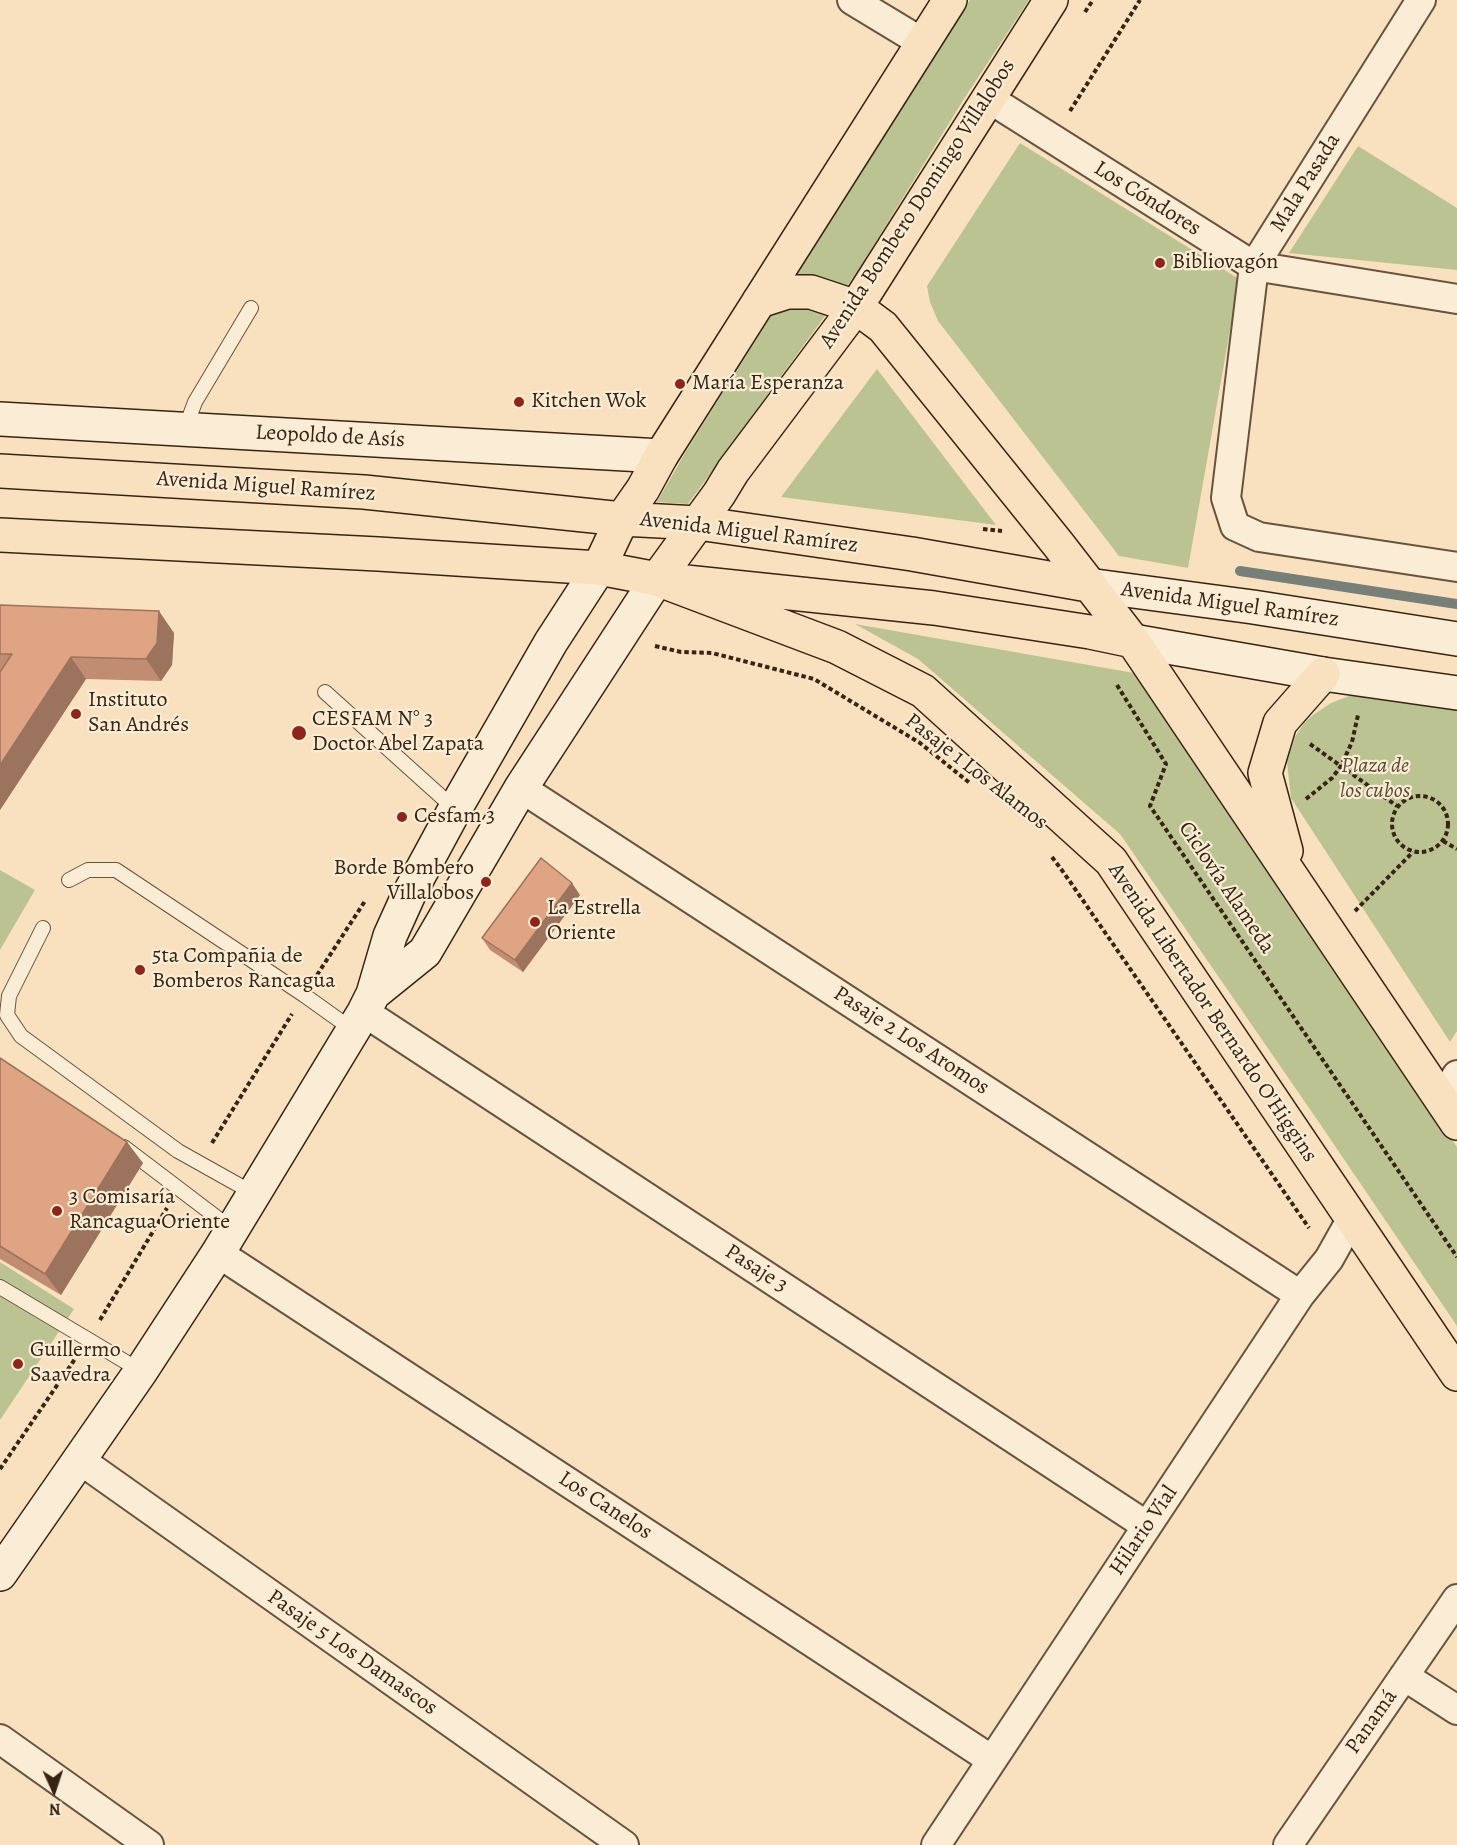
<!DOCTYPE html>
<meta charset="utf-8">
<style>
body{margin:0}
#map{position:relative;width:1457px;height:1845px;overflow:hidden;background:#f9e1bf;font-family:Alegreya,serif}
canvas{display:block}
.north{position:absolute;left:24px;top:1761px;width:60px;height:60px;-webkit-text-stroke:4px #fbecd5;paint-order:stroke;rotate:177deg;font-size:16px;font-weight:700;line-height:24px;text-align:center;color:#372413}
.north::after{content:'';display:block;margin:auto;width:21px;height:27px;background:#372413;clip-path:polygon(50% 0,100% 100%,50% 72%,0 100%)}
</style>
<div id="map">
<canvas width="1457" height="1845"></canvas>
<div class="north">N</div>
</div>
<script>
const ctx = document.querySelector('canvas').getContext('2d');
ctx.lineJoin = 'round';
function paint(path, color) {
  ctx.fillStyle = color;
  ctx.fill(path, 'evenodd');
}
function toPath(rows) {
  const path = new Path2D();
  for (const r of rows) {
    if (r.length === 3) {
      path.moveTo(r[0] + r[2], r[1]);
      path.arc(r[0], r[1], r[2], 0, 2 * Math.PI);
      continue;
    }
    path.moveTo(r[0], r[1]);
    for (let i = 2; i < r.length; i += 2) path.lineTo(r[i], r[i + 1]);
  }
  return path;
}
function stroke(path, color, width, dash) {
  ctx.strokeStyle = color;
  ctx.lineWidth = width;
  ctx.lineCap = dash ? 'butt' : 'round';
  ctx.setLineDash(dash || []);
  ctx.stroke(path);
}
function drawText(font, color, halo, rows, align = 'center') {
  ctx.font = font + ' Alegreya,serif';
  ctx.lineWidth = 4.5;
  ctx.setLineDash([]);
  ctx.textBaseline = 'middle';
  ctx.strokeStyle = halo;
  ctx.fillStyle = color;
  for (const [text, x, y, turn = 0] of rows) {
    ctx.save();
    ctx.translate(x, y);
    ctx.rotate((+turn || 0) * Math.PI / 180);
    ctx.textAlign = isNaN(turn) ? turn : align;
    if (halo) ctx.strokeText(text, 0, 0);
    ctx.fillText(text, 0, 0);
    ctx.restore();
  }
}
paint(toPath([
 [970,0,1029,0,964,99,857,272,688,504,657,502,685,453],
 [1020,143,1239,279,1188,568,1119,556,938,321,930,302,927,286],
 [1358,146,1457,208,1457,270,1289,253],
 [877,369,996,525,781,497],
 [855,624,1134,673,1457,1147,1457,1326,1316,1118,1120,834,918,659],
 [1349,696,1364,696,1457,710,1457,1031,1450,1042,1291,798,1287,762,1295,737,1305,722,1313,715,1331,703],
 [0,870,35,890,0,950],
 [0,1262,74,1309,0,1420]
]), '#bcc392');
stroke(toPath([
 [1240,571,1457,604]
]), '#777f78', 10);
const lane = toPath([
 [185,429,195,402,251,308],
 [325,692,455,809],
 [69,880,88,870,116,870,304,995,353,1030],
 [43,928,9,996,7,1015,21,1036,178,1151,253,1193],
 [124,1147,232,1229],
 [0,1287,141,1371]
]);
const street = toPath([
 [852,0,923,43],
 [1421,0,1254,266,1226,498,1235,526,1259,537,1457,567],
 [988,98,1254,266,1457,299],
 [521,788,1300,1295],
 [364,1012,1147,1526],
 [1441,1101,1457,1075],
 [218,1253,992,1760],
 [80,1460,624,1845],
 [1404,1676,1457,1710],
 [0,1739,149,1845],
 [936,1845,1300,1295,1329,1259,1352,1218],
 [1288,1845,1457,1599]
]);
const secondary = toPath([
 [0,419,661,456],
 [1088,585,1253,607,1457,639],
 [1133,641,1323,674,1457,693],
 [373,994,425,952,521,788,657,579],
 [0,1574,141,1371,218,1253,364,1012,373,994,390,936,409,894,455,809,551,642,599,568]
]);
const primary = toPath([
 [759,301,787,292,811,292,856,307,883,327,1058,544,1133,641,1457,1123],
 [0,471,364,492,622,519,698,523,912,554,1088,585],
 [0,535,378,554,599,568,657,579,934,608,1090,632,1133,641],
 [599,568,622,519,643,489,661,456,950,0],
 [657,579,837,647,923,691,1111,861,1457,1374],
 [657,579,719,494,733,471,856,307,1051,0],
 [1286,851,1265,773,1280,723,1323,674]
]);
stroke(lane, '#68533e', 16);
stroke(street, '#68533e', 32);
stroke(secondary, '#372413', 36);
stroke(primary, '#372413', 36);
stroke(toPath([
 [1085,12,1093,0],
 [1070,111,1140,0],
 [983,529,1002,531],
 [655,646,681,652,712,653,814,679,920,743,971,784],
 [1117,685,1166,764,1150,806,1457,1257],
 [1310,744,1397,806],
 [1420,824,28],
 [1306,799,1332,778,1341,766,1352,742,1358,715],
 [1443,841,1457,849],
 [1052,857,1064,873,1309,1228],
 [1355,911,1413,852],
 [317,975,365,901],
 [212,1143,292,1014],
 [100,1320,167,1208],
 [0,1469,75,1359]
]), '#372413', 4, [4.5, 3]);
stroke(lane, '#fbecd5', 14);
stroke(street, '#fbecd5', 28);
stroke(secondary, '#fbecd5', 33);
stroke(primary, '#f9e1bf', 33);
paint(toPath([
 [0,605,174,633,172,665,161,681,86,679,0,810],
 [580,895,523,972,490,950,482,938],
 [0,1058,143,1163,61,1295,0,1259]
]), '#c08d72');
paint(toPath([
 [159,611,174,633,172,665,161,681,146,659],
 [71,657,86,679,0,810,0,765],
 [572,883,580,895,523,972,515,960],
 [127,1142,143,1163,61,1295,45,1274]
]), '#9c735c');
const building = toPath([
 [0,605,159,611,157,643,146,659,71,657,0,765,0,672,12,654,0,654,0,605],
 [541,858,572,883,515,960,482,938,541,858],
 [0,1058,127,1142,45,1274,0,1246,0,1058]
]);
paint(building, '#dfa484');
stroke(building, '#9c735c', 1.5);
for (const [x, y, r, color] of [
 [1160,263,6,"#8f2418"],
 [680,384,6,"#8f2418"],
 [519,402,6,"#8f2418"],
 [76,714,6,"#8f2418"],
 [299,733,8,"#8f2418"],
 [402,817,6,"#8f2418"],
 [486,882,6,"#8f2418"],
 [535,922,6,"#8f2418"],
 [140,970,6,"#8f2418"],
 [57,1211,6,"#8f2418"],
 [18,1364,6,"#8f2418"]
]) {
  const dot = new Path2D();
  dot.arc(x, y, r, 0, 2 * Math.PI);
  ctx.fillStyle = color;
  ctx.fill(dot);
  stroke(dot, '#fbecd5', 2);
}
drawText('22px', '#372413', '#fbecd5', [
 ["Mala Pasada",1306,183,-58],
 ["Los Cóndores",1147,199,32],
 ["Avenida Bombero Domingo Villalobos",918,204,-57],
 ["Leopoldo de Asís",330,437,3],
 ["Avenida Miguel Ramírez",266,487,4],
 ["Avenida Miguel Ramírez",749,533,7],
 ["Avenida Miguel Ramírez",1230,605,8],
 ["Pasaje 1 Los Alamos",976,772,38],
 ["Ciclovía Alameda",1226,888,56],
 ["Avenida Libertador Bernardo O'Higgins",1212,1013,56],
 ["Pasaje 2 Los Aromos",911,1041,33],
 ["Pasaje 3",756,1269,33],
 ["Los Canelos",605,1506,33],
 ["Hilario Vial",1144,1531,-56],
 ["Pasaje 5 Los Damascos",352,1653,35],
 ["Panamá",1372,1722,-55]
]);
drawText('22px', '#372413', '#fbecd5', [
 ["Bibliovagón",1172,263],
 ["María Esperanza",692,384],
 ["Kitchen Wok",531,402],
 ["Instituto",88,701],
 ["San Andrés",88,726],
 ["CESFAM N° 3",312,720],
 ["Doctor Abel Zapata",312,745],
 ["Cesfam 3",414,817],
 ["Borde Bombero",474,869,"right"],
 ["Villalobos",474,894,"right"],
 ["La Estrella",547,909],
 ["Oriente",547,934],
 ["5ta Compañia de",152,957],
 ["Bomberos Rancagua",152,982],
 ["3 Comisaría",69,1198],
 ["Rancagua Oriente",69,1223],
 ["Guillermo",30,1351],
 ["Saavedra",30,1376]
], 'left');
drawText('italic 22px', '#584c33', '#fbecd5', [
 ["Plaza de",1375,767],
 ["los cubos",1375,792]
]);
</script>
